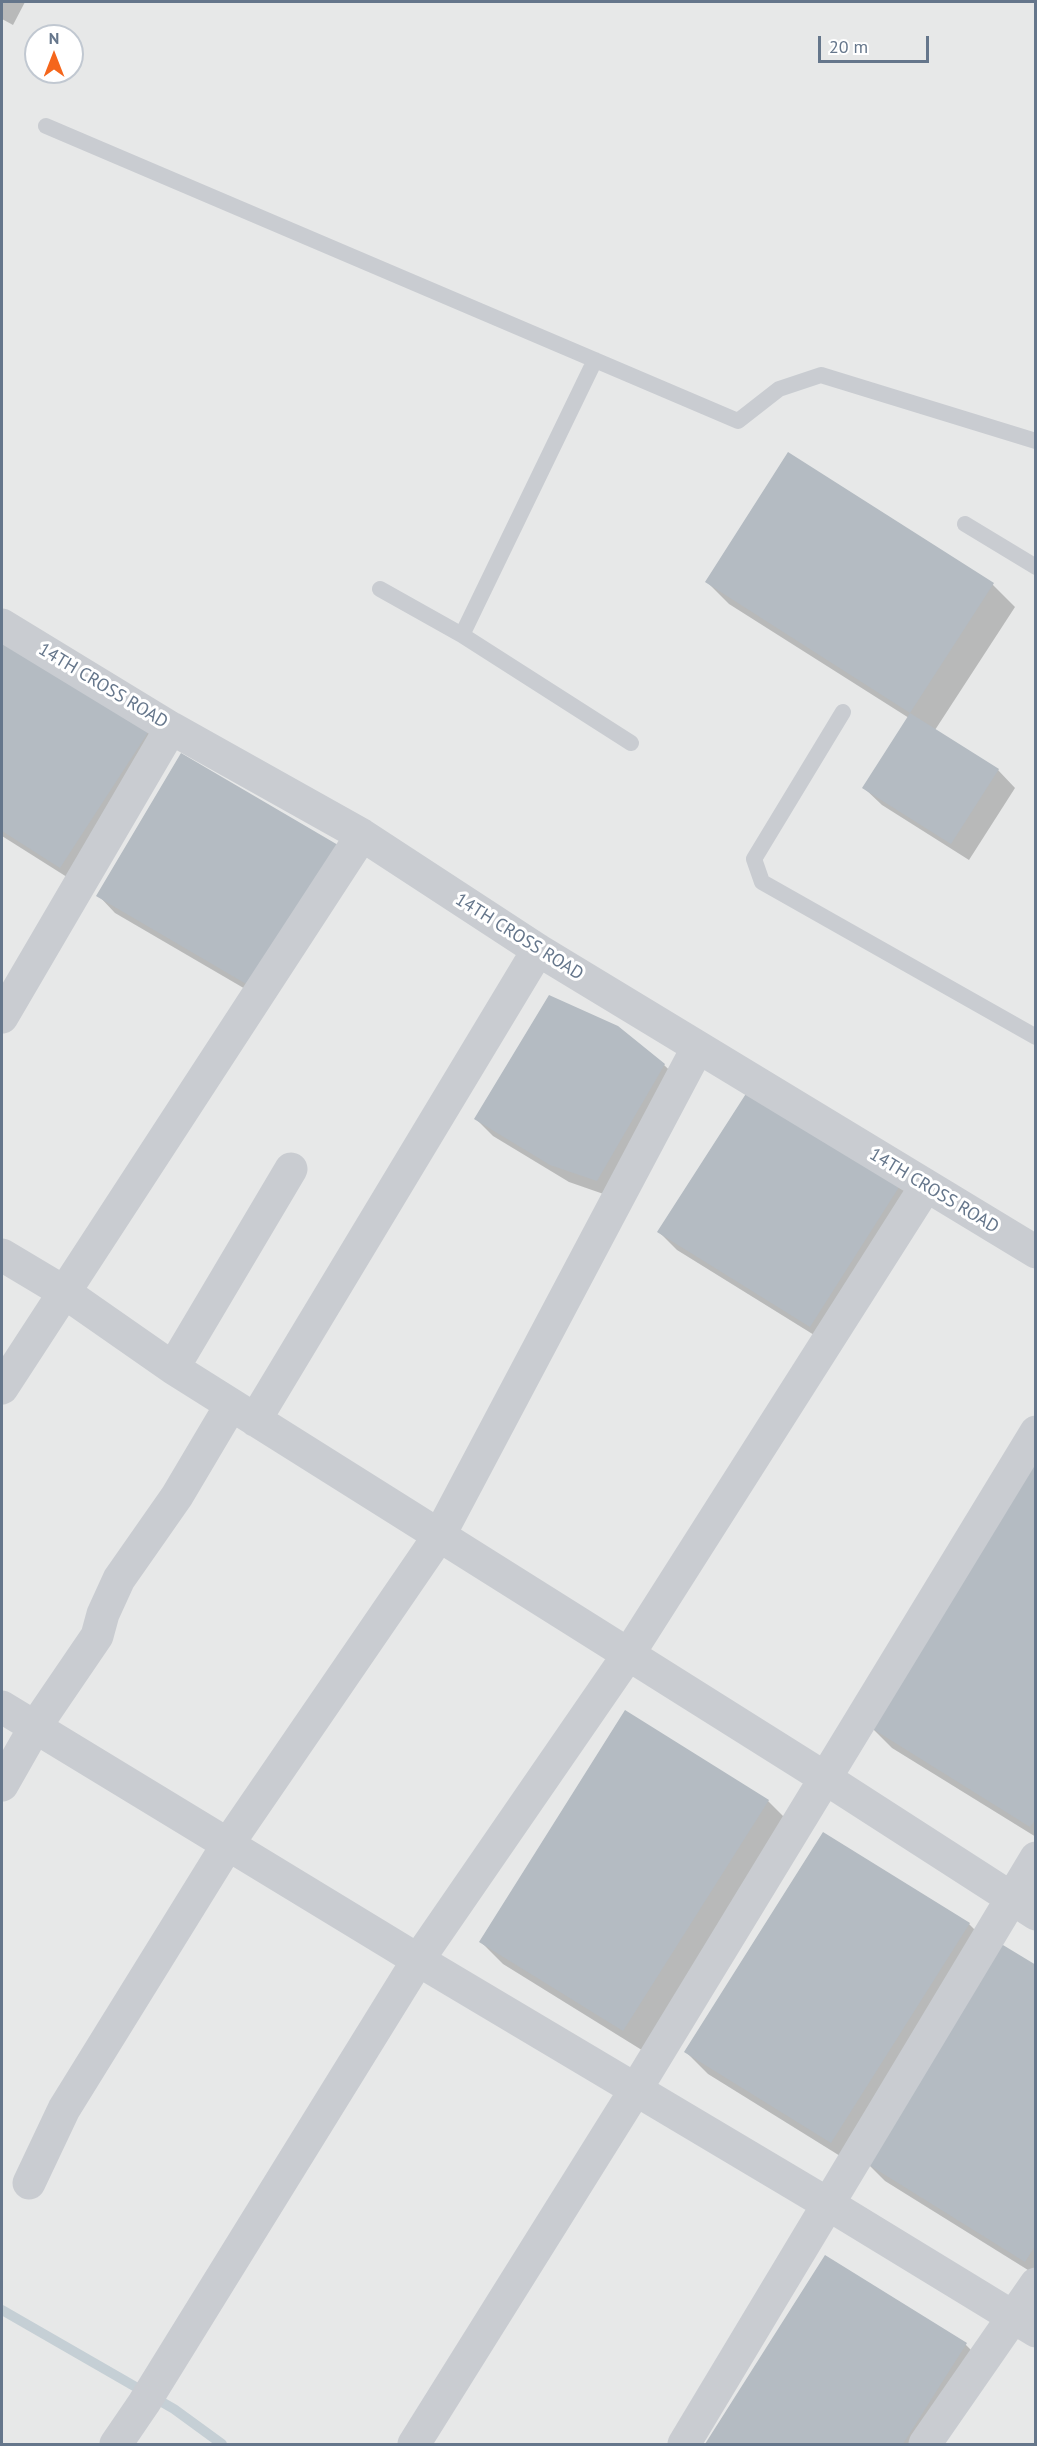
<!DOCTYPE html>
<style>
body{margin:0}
#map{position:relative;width:1037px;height:2446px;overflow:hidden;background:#f9f9f7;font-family:"PT Sans",sans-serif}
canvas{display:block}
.frame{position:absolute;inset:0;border:3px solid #65768b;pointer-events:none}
.north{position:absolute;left:24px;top:24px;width:60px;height:60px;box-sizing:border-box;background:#fff;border:2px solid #c1c8d1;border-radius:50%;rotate:0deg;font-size:16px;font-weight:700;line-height:24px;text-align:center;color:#65768b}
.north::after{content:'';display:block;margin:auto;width:21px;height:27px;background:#f5661c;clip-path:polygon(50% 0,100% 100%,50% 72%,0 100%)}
.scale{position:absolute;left:818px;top:36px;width:111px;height:27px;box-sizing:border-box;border:3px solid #65768b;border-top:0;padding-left:8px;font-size:18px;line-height:21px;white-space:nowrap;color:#65768b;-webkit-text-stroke:4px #fff;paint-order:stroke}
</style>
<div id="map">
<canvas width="1037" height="2446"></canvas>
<div class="frame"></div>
<div class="north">N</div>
<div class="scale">20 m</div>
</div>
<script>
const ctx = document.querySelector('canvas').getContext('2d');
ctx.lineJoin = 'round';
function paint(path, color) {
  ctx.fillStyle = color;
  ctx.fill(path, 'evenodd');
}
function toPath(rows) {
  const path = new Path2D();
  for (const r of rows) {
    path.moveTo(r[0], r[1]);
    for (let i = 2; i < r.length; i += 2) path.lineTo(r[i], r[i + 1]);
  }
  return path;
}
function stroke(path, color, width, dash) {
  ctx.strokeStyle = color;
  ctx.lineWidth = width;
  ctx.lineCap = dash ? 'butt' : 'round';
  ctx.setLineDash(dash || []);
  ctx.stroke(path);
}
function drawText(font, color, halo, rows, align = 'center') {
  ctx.font = font + ' "PT Sans",sans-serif';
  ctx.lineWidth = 6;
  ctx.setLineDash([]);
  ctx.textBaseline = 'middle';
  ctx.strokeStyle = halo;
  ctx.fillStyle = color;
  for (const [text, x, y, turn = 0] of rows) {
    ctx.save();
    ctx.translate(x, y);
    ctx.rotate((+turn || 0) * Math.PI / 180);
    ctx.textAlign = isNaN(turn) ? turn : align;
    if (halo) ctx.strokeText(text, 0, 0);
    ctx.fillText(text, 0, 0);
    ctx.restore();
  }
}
paint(toPath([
 [2,2,1035,2,1035,2444,2,2444],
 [36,36,72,36,72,72,36,72]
]), '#e7e8e8');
paint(toPath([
 [2,2,25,2,13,25,2,19],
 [789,454,993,585,1015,607,935,730,998,770,1015,788,969,860,882,805,864,788,909,718,729,604,707,582],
 [2,639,148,732,165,750,78,884,2,836],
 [182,755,271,1004,115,913,98,895],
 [664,1065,682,1082,615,1198,569,1182,493,1136,476,1119],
 [900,1185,917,1202,827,1343,677,1250,659,1232],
 [1036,1464,1036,1837,892,1748,870,1726],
 [768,1801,790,1823,645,2052,503,1964,481,1942],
 [969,1924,991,1946,853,2164,708,2074,686,2052],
 [1036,1967,1036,2275,885,2181,863,2159],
 [825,2257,966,2345,988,2367,939,2444,707,2444]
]), '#0003');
stroke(toPath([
 [2,2310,174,2409,222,2444]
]), '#c5cfd5', 10);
paint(toPath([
 [788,452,994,583,910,713,705,582],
 [2,638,149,731,60,868,2,831],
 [910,713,999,769,951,844,862,788],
 [181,753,338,845,253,988,96,896],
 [549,995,618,1026,665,1064,597,1181,550,1165,474,1119],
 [749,1089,901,1184,810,1327,657,1232],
 [1036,1461,1036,1819,1030,1827,868,1726],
 [625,1710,769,1800,623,2031,479,1942],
 [823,1832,970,1923,831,2143,684,2052],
 [998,1942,1036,1965,1036,2245,1025,2262,861,2160],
 [825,2255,967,2343,903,2444,705,2444]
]), '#b4bbc2');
stroke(toPath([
 [46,126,738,421,779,389,821,375,1036,441],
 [595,360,462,635,631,743],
 [965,524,1036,567],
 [380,589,462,635],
 [843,712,754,859,762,882,1036,1037]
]), '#c9ccd1', 16);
stroke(toPath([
 [2,625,171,728,362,835,538,950,1036,1252],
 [2,1017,171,728],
 [2,1255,64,1292,173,1368,825,1778,1036,1914],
 [173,1368,291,1169],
 [2,1388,362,835],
 [255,1420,538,950],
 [2,1707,418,1960,828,2204,1036,2331],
 [2,1785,35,1727,97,1636,103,1614,119,1579,177,1496,231,1405],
 [29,2183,64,2109,228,1844,439,1536,698,1047],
 [116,2444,144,2403,418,1960,628,1655,926,1186],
 [414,2444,636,2089,1036,1432],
 [684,2444,1036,1858],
 [925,2444,1036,2284]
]), '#c9ccd1', 33);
drawText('18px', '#65768b', '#fff', [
 ["14TH CROSS ROAD",103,686,31],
 ["14TH CROSS ROAD",519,937,32],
 ["14TH CROSS ROAD",934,1191,31]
]);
</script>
